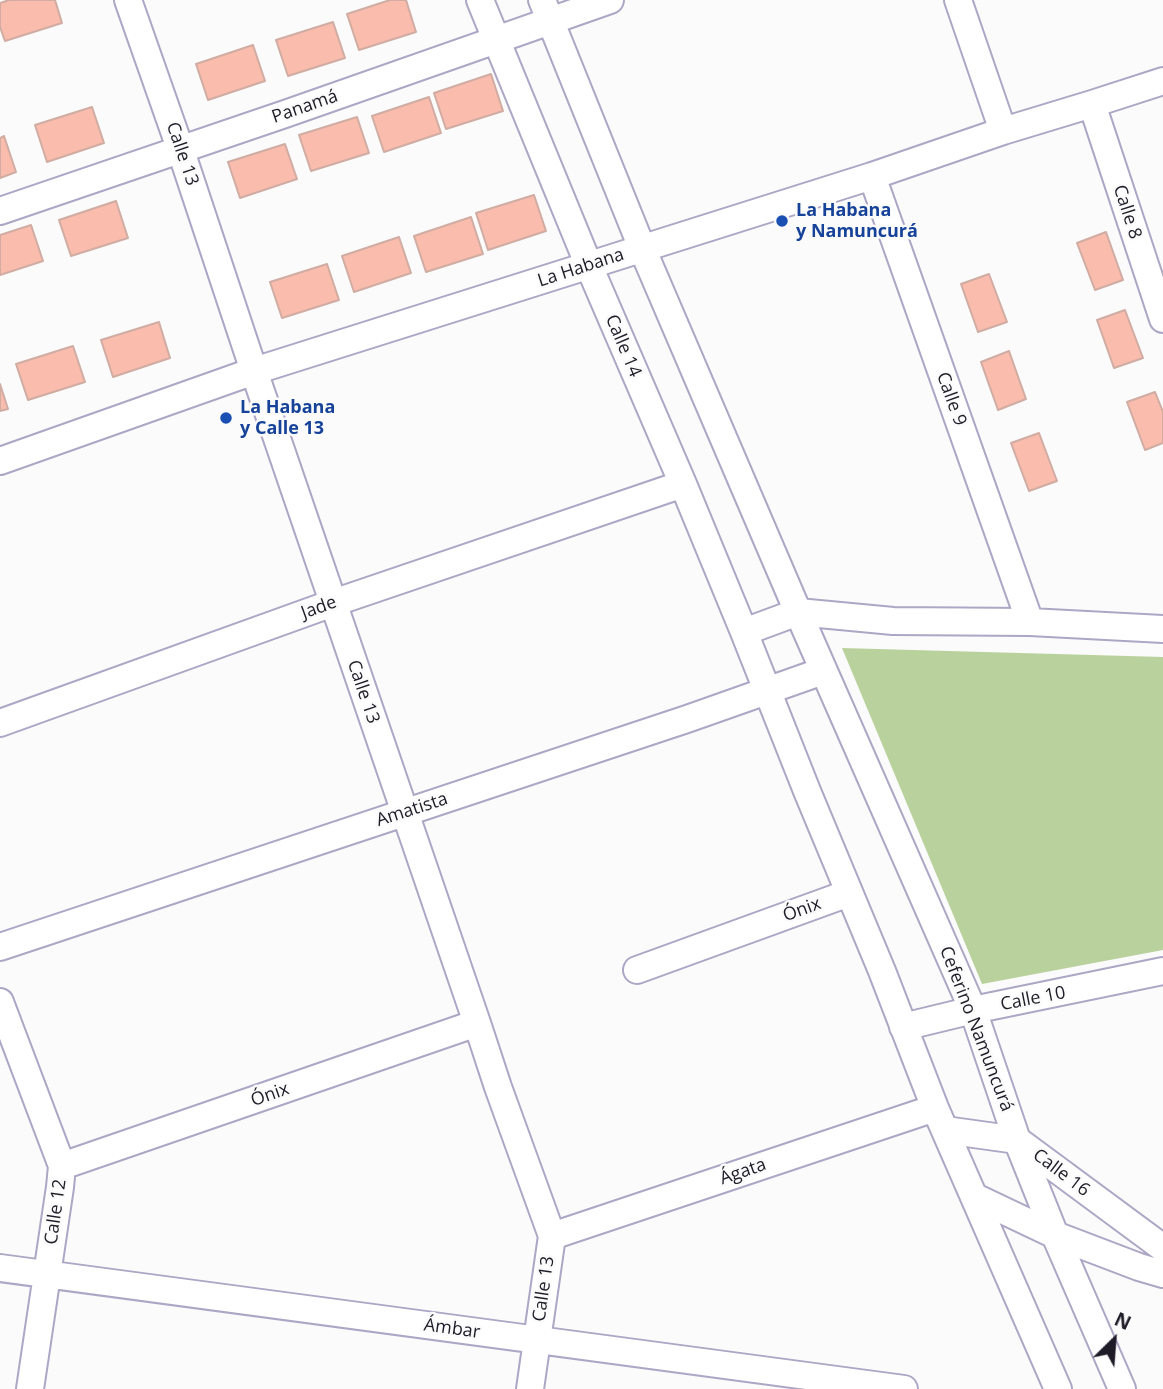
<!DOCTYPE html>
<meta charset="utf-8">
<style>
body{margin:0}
#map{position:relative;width:1163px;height:1389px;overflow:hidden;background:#fbfbfb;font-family:"Open Sans",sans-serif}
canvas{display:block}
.north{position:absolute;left:1079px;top:1305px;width:70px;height:70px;-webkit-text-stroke:5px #fbfbfb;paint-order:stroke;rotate:25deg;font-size:19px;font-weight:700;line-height:28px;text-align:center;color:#1f1c28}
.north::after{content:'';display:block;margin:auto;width:24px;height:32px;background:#1f1c28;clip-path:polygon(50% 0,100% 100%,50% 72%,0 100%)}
</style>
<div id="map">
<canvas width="1163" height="1389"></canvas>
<div class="north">N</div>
</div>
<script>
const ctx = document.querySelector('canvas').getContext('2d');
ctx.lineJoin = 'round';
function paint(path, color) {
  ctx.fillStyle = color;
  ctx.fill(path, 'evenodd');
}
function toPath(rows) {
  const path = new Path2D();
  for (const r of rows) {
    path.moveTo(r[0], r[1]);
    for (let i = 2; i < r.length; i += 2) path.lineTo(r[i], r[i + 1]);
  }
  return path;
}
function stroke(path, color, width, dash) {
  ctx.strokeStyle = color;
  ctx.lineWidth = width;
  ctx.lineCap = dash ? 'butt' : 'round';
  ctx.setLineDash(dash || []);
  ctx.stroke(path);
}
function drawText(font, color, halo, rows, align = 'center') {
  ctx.font = font + ' "Open Sans",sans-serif';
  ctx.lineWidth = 5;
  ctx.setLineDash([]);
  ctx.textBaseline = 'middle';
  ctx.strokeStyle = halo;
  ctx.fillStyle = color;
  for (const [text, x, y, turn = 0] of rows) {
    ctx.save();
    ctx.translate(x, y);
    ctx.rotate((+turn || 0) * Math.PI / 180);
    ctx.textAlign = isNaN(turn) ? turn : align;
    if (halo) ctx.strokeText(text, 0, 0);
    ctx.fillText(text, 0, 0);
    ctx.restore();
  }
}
paint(toPath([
 [842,648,1163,657,1163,950,982,984]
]), '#b9d19c');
const building = toPath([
 [9,0,55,0,62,23,5,41,0,27,0,3,9,0],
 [390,0,406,0,416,32,359,50,347,14,390,0],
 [333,22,345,58,288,76,276,40,333,22],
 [253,45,265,81,208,100,196,64,253,45],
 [491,74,503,111,446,129,434,93,491,74],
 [429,97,441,133,384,152,372,116,429,97],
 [92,107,104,143,47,162,35,125,92,107],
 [357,117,369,153,311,171,299,135,357,117],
 [4,136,16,172,0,178,0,138,4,136],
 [285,144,297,179,240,198,228,162,285,144],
 [534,195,546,231,488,250,476,213,534,195],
 [116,201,128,238,71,256,59,220,116,201],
 [471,217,483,254,426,272,414,236,471,217],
 [31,225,43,261,0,275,0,235,31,225],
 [1106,232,1123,280,1095,290,1077,243,1106,232],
 [399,237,411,273,354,292,342,256,399,237],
 [327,264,339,300,282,318,270,282,327,264],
 [989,274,1007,322,978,332,961,284,989,274],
 [1125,310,1143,358,1114,368,1097,320,1125,310],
 [159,322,170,358,113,377,101,340,159,322],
 [73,346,85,382,28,400,16,364,73,346],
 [1009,351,1026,399,998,410,981,362,1009,351],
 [0,384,8,409,0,411,0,384],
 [1155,392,1163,412,1163,443,1145,450,1127,402,1155,392],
 [1039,433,1057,481,1029,491,1011,443,1039,433]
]);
paint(building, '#fabcad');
stroke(building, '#d0aca3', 2);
const minor = toPath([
 [128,0,180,148,254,371,477,1023,498,1087,552,1236,530,1389],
 [480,0,589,266,683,484,744,632,807,791,882,971,935,1108,1058,1389],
 [542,0,642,248,798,612,973,1010,1017,1140,1055,1235,1122,1389],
 [958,0,1003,131],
 [1092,104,1163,319],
 [872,176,1030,622],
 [0,211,285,114,610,0],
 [0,461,254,371,872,176,1003,131,1092,104,1163,81],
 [744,632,798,612,893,621,1030,622,1163,629],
 [0,723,333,603,683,484],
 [0,947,687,719,823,671],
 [637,970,849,893],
 [0,1002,62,1166,60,1187,30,1389],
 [903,1027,973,1010,1163,971],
 [945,1130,1017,1140,1163,1248],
 [62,1166,477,1023],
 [975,1197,1055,1235,1139,1267,1163,1274],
 [552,1236,935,1108],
 [0,1268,904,1389]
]);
stroke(minor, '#ada6c5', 30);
stroke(minor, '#fff', 26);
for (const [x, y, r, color] of [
 [782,221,7,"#1a4fb4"],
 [226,418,7,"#1a4fb4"]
]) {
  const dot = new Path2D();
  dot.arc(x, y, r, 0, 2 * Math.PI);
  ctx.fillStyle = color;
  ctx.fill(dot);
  stroke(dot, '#fbfbfb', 2.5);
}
drawText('18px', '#1f1c28', '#fbfbfb', [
 ["Panamá",305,107,-19],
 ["Calle 13",182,154,71],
 ["Calle 8",1127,212,72],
 ["La Habana",581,268,-18],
 ["Calle 14",623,346,67],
 ["Calle 9",951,399,70],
 ["Jade",319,608,-20],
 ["Calle 13",363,692,71],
 ["Amatista",412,810,-18],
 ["Ónix",802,910,-20],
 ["Calle 10",1033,999,-11],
 ["Ceferino Namuncurá",976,1029,69],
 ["Ónix",270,1095,-19],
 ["Ágata",743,1172,-19],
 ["Calle 16",1061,1173,37],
 ["Calle 12",56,1212,-82],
 ["Calle 13",544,1289,-82],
 ["Ámbar",452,1329,8]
]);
drawText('bold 18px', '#164399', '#fbfbfb', [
 ["La Habana",796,211],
 ["y Namuncurá",796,232],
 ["La Habana",240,408],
 ["y Calle 13",240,429]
], 'left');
</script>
